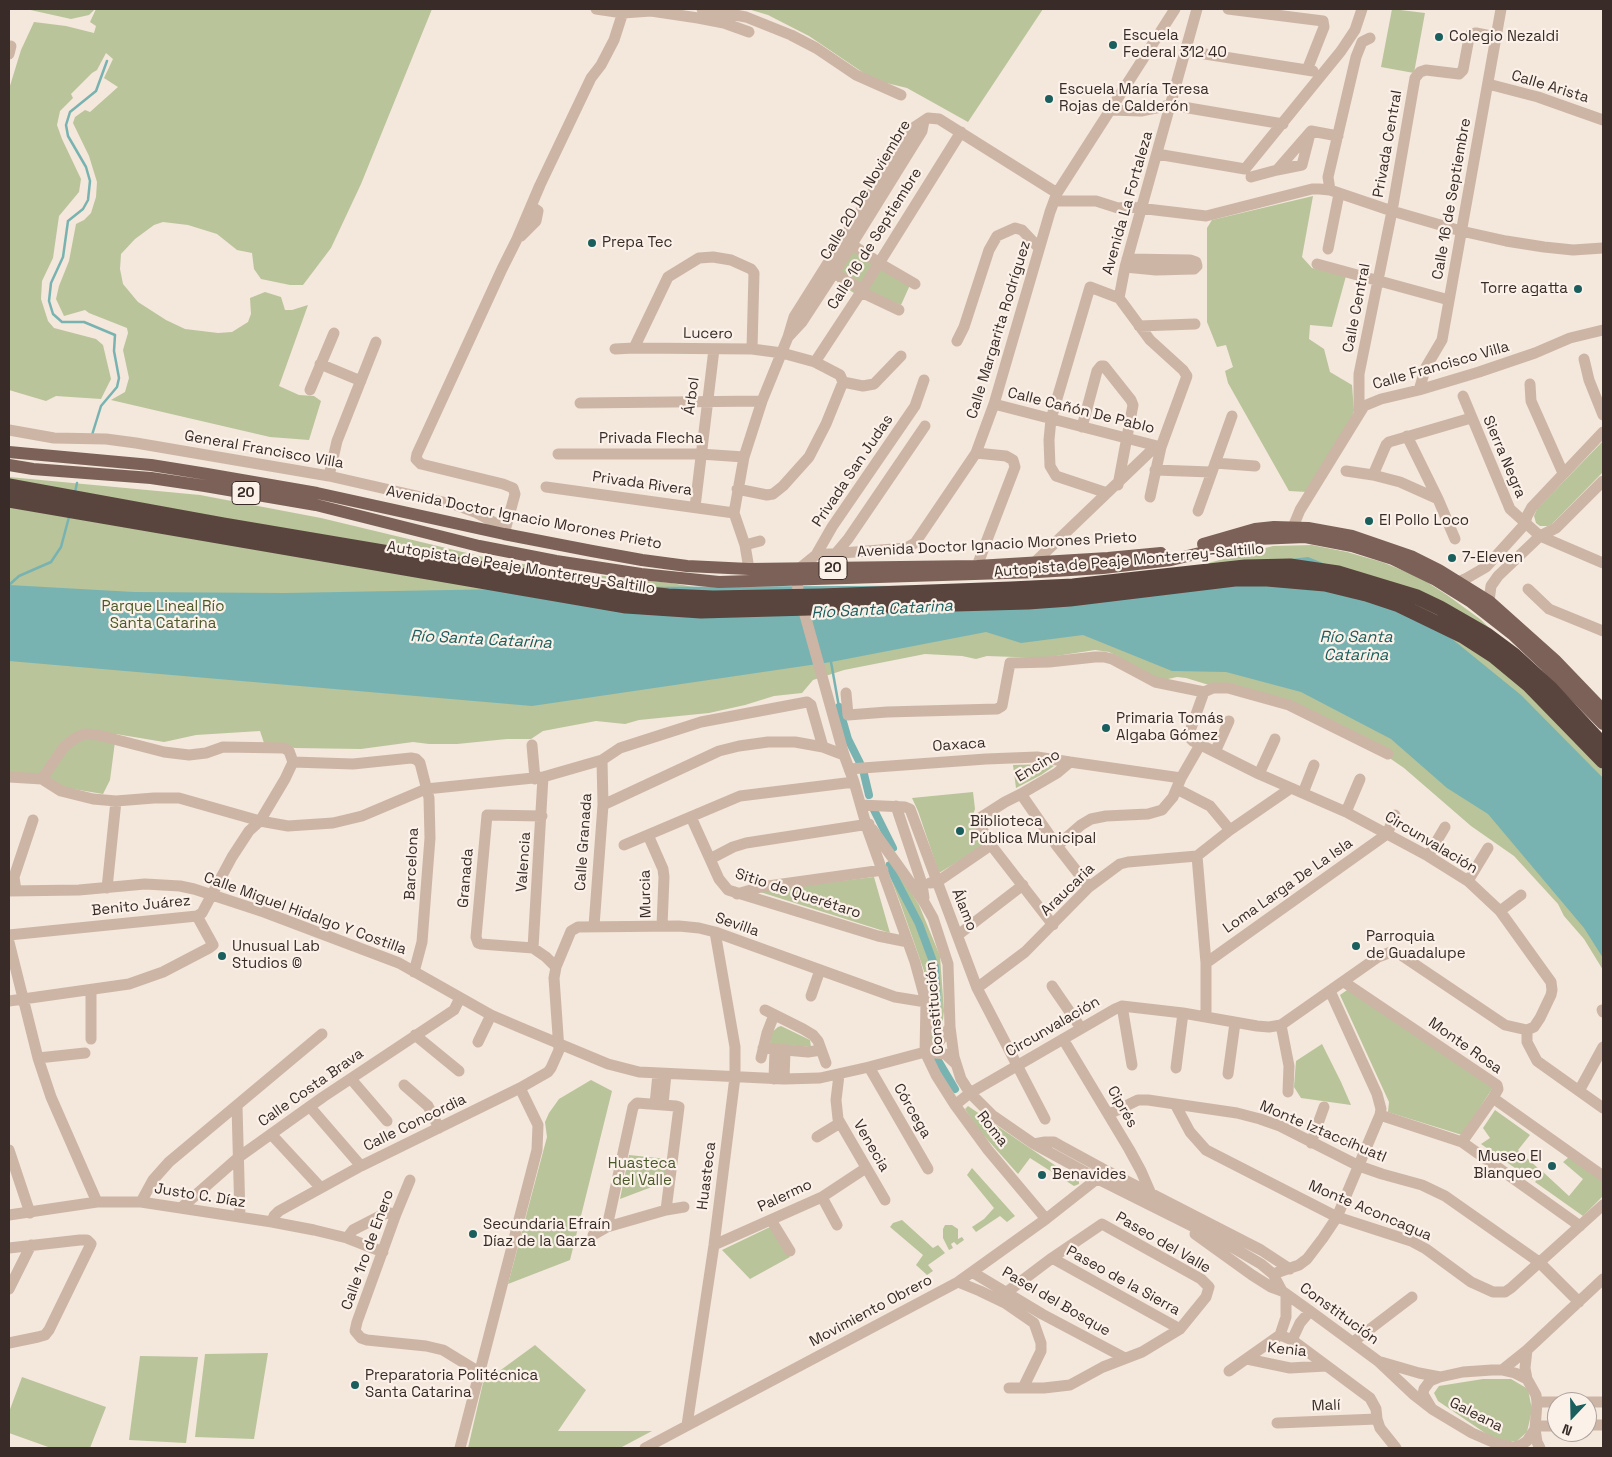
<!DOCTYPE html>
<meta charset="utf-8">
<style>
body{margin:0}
#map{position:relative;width:1612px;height:1457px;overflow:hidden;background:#f4e7dc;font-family:"Space Grotesk",sans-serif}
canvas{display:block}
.frame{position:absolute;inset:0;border:10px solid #392c28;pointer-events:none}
.north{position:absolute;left:1547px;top:1392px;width:50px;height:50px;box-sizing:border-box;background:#fbf1e9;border:1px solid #ada29c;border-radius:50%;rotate:201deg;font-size:14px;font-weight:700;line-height:20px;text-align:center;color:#392c28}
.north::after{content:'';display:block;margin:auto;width:18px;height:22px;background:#1a5e5d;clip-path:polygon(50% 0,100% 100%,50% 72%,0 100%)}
</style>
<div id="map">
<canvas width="1612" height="1457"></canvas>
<div class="frame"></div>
<div class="north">N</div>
</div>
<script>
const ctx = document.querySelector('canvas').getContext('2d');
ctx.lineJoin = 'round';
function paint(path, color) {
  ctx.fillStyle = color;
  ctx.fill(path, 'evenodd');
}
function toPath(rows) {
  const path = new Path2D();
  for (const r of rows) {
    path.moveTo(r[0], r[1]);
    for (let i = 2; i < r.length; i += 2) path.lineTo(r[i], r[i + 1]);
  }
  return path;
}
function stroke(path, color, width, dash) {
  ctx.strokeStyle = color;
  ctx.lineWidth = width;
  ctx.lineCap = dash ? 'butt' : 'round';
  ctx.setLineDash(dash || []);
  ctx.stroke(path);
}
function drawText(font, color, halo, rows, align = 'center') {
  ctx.font = font + ' "Space Grotesk",sans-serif';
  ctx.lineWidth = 4.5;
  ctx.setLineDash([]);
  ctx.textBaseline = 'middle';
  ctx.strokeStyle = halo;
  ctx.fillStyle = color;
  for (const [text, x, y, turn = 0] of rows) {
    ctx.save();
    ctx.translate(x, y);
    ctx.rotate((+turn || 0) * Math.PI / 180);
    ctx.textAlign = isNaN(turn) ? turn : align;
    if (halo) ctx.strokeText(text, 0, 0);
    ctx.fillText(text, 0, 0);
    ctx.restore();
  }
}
paint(toPath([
 [26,9,95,9,89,15,71,19],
 [96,9,432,9,361,184,331,248,303,285,290,285,261,279,254,269,252,253,237,250,217,234,188,225,163,222,154,225,135,239,121,254,120,269,123,284,138,302,166,320,185,329,218,333,232,332,248,322,251,314,250,298,265,292,281,297,285,310,292,310,308,305,279,386,299,395,314,396,321,401,309,440,270,437,111,400,125,392,129,378,123,350,128,333,127,328,89,313,85,310,64,316,56,299,59,286,69,261,76,224,84,220,91,213,96,197,97,182,89,156,73,123,75,117,85,110,90,112,118,87,104,78,113,59,106,53,97,70,92,73,71,94,73,98,60,111,57,125,62,139,81,179,79,192,59,216,53,258,42,281,41,299,48,321,54,328,96,339,103,345,111,379,101,399,56,396,46,401,9,390,9,89,21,50,34,22,66,26,94,33,96,26,90,22],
 [748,9,1043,9,968,122,907,88,874,80,809,36,768,15],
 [1392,9,1425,13,1414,73,1381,67],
 [1313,196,1302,257,1312,268,1346,276,1332,327,1310,325,1309,339,1324,349,1330,372,1352,385,1354,411,1347,428,1307,492,1289,491,1228,383,1225,371,1233,367,1226,345,1217,347,1207,322,1207,228,1212,220],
 [852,246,876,262,857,295,837,282,839,278,835,276],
 [880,268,910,285,901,305,866,290],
 [1603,441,1603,472,1552,524,1548,526,1540,526,1536,523,1534,516,1537,509],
 [9,477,200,495,321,518,496,560,611,577,671,583,705,589,978,587,1084,582,1197,566,1273,546,1312,545,1347,552,1382,562,1419,577,1447,595,1480,619,1603,738,1603,970,1584,939,1564,916,1558,904,1514,856,1471,826,1404,768,1388,757,1331,722,1186,678,1177,677,1159,681,1117,656,1109,652,1095,650,1043,658,987,656,976,659,962,656,925,654,844,670,813,680,802,693,774,696,745,705,709,713,639,720,625,724,596,721,543,731,531,739,507,739,457,744,429,744,413,742,361,749,295,748,264,743,260,731,196,735,164,742,116,734,110,780,103,794,67,788,9,774],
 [1049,764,1054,766,1041,775,1016,788,1013,765],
 [973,792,975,809,971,821,986,845,939,873,918,811,912,798],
 [886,862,893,864,919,905,940,956,944,1011,942,1028,935,1041,928,1042,924,971,901,905,886,866],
 [874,877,890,933,757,891],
 [1350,988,1494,1086,1462,1135,1388,1112,1389,1102,1340,995],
 [781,1026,810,1040,811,1047,770,1044,771,1033,778,1027],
 [1322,1044,1341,1082,1351,1105,1301,1098,1294,1087,1296,1061],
 [591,1080,612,1091,570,1260,508,1284,547,1137,545,1122,549,1113,559,1099],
 [968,1106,1059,1168,1079,1179,1079,1184,1074,1186,1030,1158,1018,1174,977,1128,965,1109],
 [1495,1110,1530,1135,1518,1150,1539,1169,1532,1180,1481,1144,1490,1138,1483,1128],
 [629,1155,667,1159,665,1182,620,1199],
 [1569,1157,1603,1181,1603,1196,1583,1216,1535,1182,1543,1172,1569,1196,1583,1179,1563,1162],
 [972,1168,1015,1216,1007,1222,1000,1216,976,1232,972,1227,984,1219,994,1208,967,1175],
 [902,1220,933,1248,938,1245,945,1253,928,1265,933,1271,927,1275,916,1265,923,1255,890,1227,893,1223],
 [945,1225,952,1225,958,1229,958,1239,962,1237,964,1240,957,1245,954,1242,951,1244,953,1248,949,1250,943,1238,943,1229],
 [770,1227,790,1257,750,1279,722,1250],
 [535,1345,586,1390,558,1431,652,1431,620,1448,468,1448,483,1383],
 [268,1353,254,1439,195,1437,205,1354],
 [140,1356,198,1357,186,1443,129,1440],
 [22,1377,106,1407,90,1448,51,1448,9,1433,9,1412],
 [1483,1379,1511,1379,1528,1389,1532,1410,1527,1432,1517,1441,1503,1441,1488,1435,1438,1401,1434,1393,1439,1386]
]), '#b9c49a');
paint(toPath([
 [1308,557,1393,591,1521,695,1603,778,1603,958,1584,928,1488,814,1447,788,1391,739,1301,692,1226,672,1172,671,1083,635,1021,643,986,632,831,662,532,706,9,661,9,585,134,592,285,593,615,587,1071,585]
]), '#78b3b1');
stroke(toPath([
 [92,435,101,406,117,387,119,378,114,351,115,335,84,322,62,322,53,314,49,301,51,283,63,257,68,221,83,209,88,200,90,181,86,167,68,136,66,125,70,112,96,91,107,61],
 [75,492,77,483],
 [9,585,19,576,51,562,61,547,69,517],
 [831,662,839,707]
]), '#78b3b1', 2.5);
stroke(toPath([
 [839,707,842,715],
 [842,718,848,739,860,763],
 [864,774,869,795],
 [874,810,893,848],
 [890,865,894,876,919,924,935,967,937,1002,935,1017],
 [936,1057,955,1089]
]), '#78b3b1', 8);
stroke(toPath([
 [596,9,623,13,651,11,698,18,724,23,749,32],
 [702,9,746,17,791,35,816,48,856,75,901,95],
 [1228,9,1323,21,1324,27,1307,70],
 [1186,51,1313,71],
 [9,54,11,46],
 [1488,84,1538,97,1603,120],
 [1110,110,1141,111,1171,105,1283,124],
 [1157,154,1245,169,1341,51,1355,30,1362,9],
 [1277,170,1302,165,1310,134],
 [1251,177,1277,170,1311,131,1338,136],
 [1330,190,1328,177,1356,57,1362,42,1370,38],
 [1055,201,1096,201,1118,208,1130,207,1206,216,1312,189,1319,189,1330,190,1392,211,1461,231,1506,241,1544,247,1573,250,1603,248],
 [521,236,536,221,538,211,531,206],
 [851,244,884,266,915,284],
 [1328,249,1339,194],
 [1317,264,1449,300],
 [1125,267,1156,270,1194,269,1197,266,1196,262,1190,260,1127,259],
 [834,273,863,290],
 [861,292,899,310],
 [1139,326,1195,324],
 [789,336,802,322,834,273,922,131,924,121],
 [957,341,964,327,989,250,997,236,1015,228,1022,230,1039,248],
 [634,348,668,277,699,258,713,257,731,260,751,269,754,273,752,349],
 [615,349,634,348,752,349,782,353,815,362,840,375,843,382,826,424,809,457,783,486,773,494,767,495,737,489],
 [1584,359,1589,380,1603,415],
 [815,362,861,292,961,132],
 [320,364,361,381],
 [843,382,863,386,874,384,901,356],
 [1530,384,1531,401,1563,473],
 [310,390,334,333],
 [1419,390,1426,367,1442,340,1501,9],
 [1463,396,1510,509,1540,536,1603,563],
 [580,403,762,401],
 [994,404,1161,447],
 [1359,412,1359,374,1392,211,1415,78,1420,72,1426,70,1459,74,1463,70,1469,38,1471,34,1476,33,1496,37],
 [1082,427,1097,371,1101,366,1104,366,1131,400,1133,405,1118,485],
 [9,430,54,438,106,439,136,443,329,476,456,505,475,512,506,529],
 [1407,436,1438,499,1455,539],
 [976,453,1006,456,1013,460,1015,467,977,566],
 [558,454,700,454,744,457],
 [1215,463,1255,466],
 [1155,470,1211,472],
 [1346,471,1373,475,1400,482,1438,499],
 [1373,475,1386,445,1389,442,1471,418],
 [329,476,337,441,376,342],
 [546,487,734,513],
 [1107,493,1056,476,1050,466,1049,440,1051,419,1090,287,1119,298],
 [1150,497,1161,447,1187,376,1183,370,1150,340,1119,298,1125,267,1197,9],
 [695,507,714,349],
 [1198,511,1232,416],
 [1293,527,1300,510,1364,406,1381,399,1419,390,1479,372,1535,353,1570,338,1603,330],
 [504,534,515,494,513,488,503,484,421,464,416,459,417,454,502,269,517,239,540,185,591,78,601,65,614,40,624,9],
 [745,545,760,541],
 [837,552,848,539,925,426],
 [816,555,832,527,915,406,924,380],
 [1034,563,1156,446],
 [749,569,745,545,734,513,744,457,762,401,788,337,794,317,913,128,928,118,939,119,1057,193],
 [1458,582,1467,578,1486,567,1525,524,1527,516,1532,507,1603,432],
 [1528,589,1549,609,1603,631],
 [1489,601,1491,586,1498,576,1540,536,1556,528,1603,481],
 [846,693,848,715,887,712,997,709,1002,706,1010,663,1049,662,1095,657,1104,657,1112,659,1155,682,1204,692,1213,688,1228,688,1289,705,1388,754],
 [532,745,535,779],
 [1215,752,1229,721],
 [293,762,353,764,411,758,416,759,420,763,429,798,430,838,422,942,414,972],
 [849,769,986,759,1037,757,1070,762],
 [1259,774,1275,739],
 [9,777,42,779,61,791,93,799,116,801,154,798,179,798,260,821,288,826,333,823,362,816,426,789,543,777,602,760,620,748,701,722,807,702,811,705,823,747],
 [1177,789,1210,806,1230,830],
 [1303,793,1314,765],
 [1021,794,1057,846,1089,887],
 [603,805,719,751,739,746,768,742,795,742,823,747,844,755],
 [861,805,905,807,910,809,977,988,1045,1119],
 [896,806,922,884,924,898],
 [1346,812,1360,779],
 [691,817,719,879,728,890,878,936,908,942],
 [872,829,924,902,933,918,948,964,950,1027,954,1057,961,1079,970,1093,992,1115,1034,1144,1098,1179,1220,1240,1261,1264,1273,1274,1282,1291],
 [648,835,663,869,664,877,662,926],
 [624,845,740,796,854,782],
 [1057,846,1081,825,1091,819,1106,816,1148,814,1162,810,1173,797,1181,778,1200,745],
 [1197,856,1206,963,1206,1017],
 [1197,856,1230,830,1291,788],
 [1428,856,1445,827],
 [710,859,733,847,746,843,869,824],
 [1468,881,1488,848],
 [930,883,937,882,991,845],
 [107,888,116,801],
 [9,891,79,890,145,884,180,886,194,889,264,912,399,963,491,1015,519,1027,608,1064,639,1072,784,1079,820,1078,869,1067,925,1052,938,1043,950,1027],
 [16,891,14,877,33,820],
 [737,894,761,887,883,870],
 [1500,911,1521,895],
 [1053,925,991,845,979,824,980,818,1005,802,1021,794,1057,773,1070,762,1181,778],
 [594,926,603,805,602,760],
 [9,935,197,916,202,913,232,857,249,831,260,821,285,779,293,762,289,751,284,748,223,747,206,753,189,755,164,752,98,735,84,734,74,739,64,747,42,779],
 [958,935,1023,885],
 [9,942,38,1058,51,1097,97,1202],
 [533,948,543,777],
 [1206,963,1387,834,1395,815],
 [556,967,571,931,578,927,679,926,699,928,715,932,895,997,926,1002],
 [1344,982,1497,1085,1498,1089,1493,1098,1462,1142],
 [1052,986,1081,1028],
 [977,988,1025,952,1089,887,1120,864,1128,862,1197,856],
 [91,990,91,1039],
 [811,996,820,970],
 [9,1001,129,984,163,972,209,948,213,945,197,916],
 [1122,1006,1132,1065],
 [765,1010,803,1029,813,1035,818,1041,826,1063],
 [1602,1010,1603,1012],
 [1281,1025,1289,1066,1288,1092],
 [1527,1030,1527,1042,1537,1061,1603,1108],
 [415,1035,459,1071],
 [1063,1039,1129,1149,1141,1171,1151,1194],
 [478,1042,491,1015],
 [763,1048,808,1052,821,1050],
 [925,1052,945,1054,956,1064],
 [38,1058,85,1053],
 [761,1058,767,1033,774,1015],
 [869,1067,928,1169],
 [1176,1068,1183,1013],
 [1228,1074,1235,1023],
 [839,1075,836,1100,838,1119,885,1200],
 [351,1079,387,1121],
 [774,1079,775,1050],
 [784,1079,785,1051],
 [404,1085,428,1106,439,1128],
 [1579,1091,1603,1047],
 [1493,1098,1603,1176],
 [655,1104,658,1074],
 [663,1104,666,1074],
 [1175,1104,1190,1132,1206,1150,1337,1217,1411,1241,1426,1249,1471,1282,1493,1292,1505,1292,1511,1288,1603,1205],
 [955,1105,970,1093,1115,1009,1122,1006,1183,1013,1257,1026,1269,1027,1281,1025,1378,957,1391,952,1401,955,1505,1025,1527,1030,1534,1027,1540,1018,1551,995,1552,990,1551,982,1500,911,1468,881,1428,856,1346,812,1259,774,1193,741,1190,738,1190,731,1204,692],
 [237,1106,240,1217],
 [310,1107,361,1166],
 [1109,1114,1138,1100,1148,1100,1237,1113,1260,1119,1280,1126,1359,1166,1382,1174,1422,1185,1445,1196,1539,1262,1579,1302],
 [1380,1115,1462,1142,1580,1226],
 [271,1134,321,1188],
 [817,1137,840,1123],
 [1311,1143,1324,1107],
 [1034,1144,1045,1142,1054,1142,1061,1146,1107,1171,1261,1250,1290,1269],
 [9,1150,30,1213],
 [410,1180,396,1214,357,1322,355,1331,361,1338,367,1340,426,1346,443,1350,479,1372],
 [822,1197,837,1225],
 [141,1202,153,1180,169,1162,322,1034],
 [181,1208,239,1157,323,1097,454,1010,460,998],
 [9,1215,97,1202,141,1202,272,1222,314,1230,347,1238,383,1252],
 [1046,1219,988,1150,955,1105,936,1075,925,1052,926,1002,915,962,868,831,854,782,844,755,798,590,797,580,800,568,816,555,906,548,915,543,976,453,994,404,1050,212,1057,193,1175,9],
 [771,1220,790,1251],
 [272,1222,274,1216,279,1211,361,1166,520,1088,548,1072,551,1068,559,1050,554,978,556,967,546,957,533,948,481,944,478,943,476,937,487,815,542,816],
 [607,1227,633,1107,637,1103,676,1106,679,1107,666,1210],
 [1195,1234,1252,1275,1271,1287,1282,1291,1310,1311,1378,1361,1414,1395,1432,1409,1472,1433,1495,1443,1513,1447,1521,1445,1527,1441,1535,1429,1537,1402,1536,1395,1527,1379,1515,1373,1502,1370,1492,1370,1463,1372,1440,1377,1430,1381,1424,1389,1423,1394,1432,1409],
 [593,1235,607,1227,666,1210,684,1207],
 [347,1238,353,1230,384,1214,389,1213,396,1214],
 [714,1245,822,1197,866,1168],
 [9,1248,80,1240,87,1240,91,1244,49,1330,45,1335,38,1337,9,1343],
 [1052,1258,1180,1329],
 [972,1272,1042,1314,1125,1358],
 [1273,1274,1299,1265,1307,1259,1323,1238,1337,1217,1380,1115,1381,1109,1377,1094,1330,991],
 [958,1282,980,1291,1005,1303,1034,1323,1041,1343,1041,1351,1023,1388],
 [9,1289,31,1245],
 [1005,1303,1007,1292,1052,1258,1102,1224,1201,1279,1209,1287,1206,1297,1180,1329,1142,1352,1103,1367,1070,1385,1044,1388,1009,1388],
 [1280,1335,1292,1340,1370,1398,1376,1409,1377,1419,1380,1428,1396,1448],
 [1280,1335,1286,1317,1286,1294],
 [1292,1340,1300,1323,1310,1311],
 [1353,1342,1412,1297],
 [1527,1350,1525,1368,1527,1379],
 [1247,1359,1290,1368,1326,1366],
 [1381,1362,1419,1373,1440,1377],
 [1502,1370,1527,1350,1603,1279],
 [1229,1371,1280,1335],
 [1537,1402,1557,1402],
 [1587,1402,1603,1402],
 [1277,1423,1377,1419],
 [687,1425,714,1245,735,1077,735,1047,715,932],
 [1587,1425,1603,1425],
 [1536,1426,1557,1426],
 [1535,1429,1537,1442,1540,1448],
 [460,1448,537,1150,538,1125,520,1088],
 [645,1448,958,1282,1046,1219,1107,1171]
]), '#cdb5a6', 11);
stroke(toPath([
 [9,452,151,465,207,474,317,493,504,534,592,551,642,560,687,566,749,569,977,566,1108,558,1161,553],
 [9,465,33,469,151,478,205,486,316,505,479,546,556,561,641,574,719,582,1038,572,1103,568,1171,560,1257,539,1305,537,1352,546,1393,559,1434,579,1471,602,1512,634,1546,666,1603,724],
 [1203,544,1255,529,1274,527,1308,528,1352,536,1413,557,1439,570,1489,601,1555,660,1603,710]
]), '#7c6158', 12);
stroke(toPath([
 [9,486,223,525,602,589,668,596,713,598,821,596,1011,589,1073,586,1245,567,1290,566,1338,573,1417,597,1440,608,1487,635,1514,655,1551,689,1603,745],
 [9,500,626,606,701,611,1028,602,1070,599,1235,579,1267,579,1325,584,1366,594,1399,605,1463,636,1494,656,1529,685,1603,761]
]), '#5a453e', 15);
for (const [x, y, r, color] of [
 [1439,37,5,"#1a5e5d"],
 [1113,45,5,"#1a5e5d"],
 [1049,99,5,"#1a5e5d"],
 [592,243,5,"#1a5e5d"],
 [1578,289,5,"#1a5e5d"],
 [1369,521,5,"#1a5e5d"],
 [1452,558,5,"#1a5e5d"],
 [1106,728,5,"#1a5e5d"],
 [960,831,5,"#1a5e5d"],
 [1356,946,5,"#1a5e5d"],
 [222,956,5,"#1a5e5d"],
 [1552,1166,5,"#1a5e5d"],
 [1042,1175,5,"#1a5e5d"],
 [473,1234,5,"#1a5e5d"],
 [355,1385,5,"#1a5e5d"]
]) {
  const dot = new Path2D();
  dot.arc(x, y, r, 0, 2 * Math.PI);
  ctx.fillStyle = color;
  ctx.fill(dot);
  stroke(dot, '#fbf1e9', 2);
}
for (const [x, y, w] of [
 [246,493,28],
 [833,568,28]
]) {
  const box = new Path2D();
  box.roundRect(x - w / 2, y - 11.5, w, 23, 4);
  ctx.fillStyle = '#fbf1e9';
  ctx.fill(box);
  stroke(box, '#392c28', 1);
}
drawText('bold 14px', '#392c28', null, [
 ["20",246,493],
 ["20",833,568]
]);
drawText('15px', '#392c28', '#fbf1e9', [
 ["Escuela",1123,36],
 ["Federal 312 40",1123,53],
 ["Colegio Nezaldi",1449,37],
 ["Escuela María Teresa",1059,90],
 ["Rojas de Calderón",1059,107],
 ["Prepa Tec",602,243],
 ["Torre agatta",1568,289,"right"],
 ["El Pollo Loco",1379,521],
 ["7-Eleven",1462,558],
 ["Primaria Tomás",1116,719],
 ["Algaba Gómez",1116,736],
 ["Biblioteca",970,822],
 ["Pública Municipal",970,839],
 ["Parroquia",1366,937],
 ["de Guadalupe",1366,954],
 ["Unusual Lab",232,947],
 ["Studios ©",232,964],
 ["Museo El",1542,1157,"right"],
 ["Blanqueo",1542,1174,"right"],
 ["Benavides",1052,1175],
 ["Secundaria Efraín",483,1225],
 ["Díaz de la Garza",483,1242],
 ["Preparatoria Politécnica",365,1376],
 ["Santa Catarina",365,1393]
], 'left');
drawText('15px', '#392c28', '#fbf1e9', [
 ["Calle Arista",1550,87,17],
 ["Privada Central",1388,144,-80],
 ["Calle 20 De Noviembre",866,190,-59],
 ["Calle 16 de Septiembre",1452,199,-80],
 ["Avenida La Fortaleza",1128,203,-74],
 ["Calle 16 de Septiembre",875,239,-58],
 ["Calle Central",1357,308,-79],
 ["Calle Margarita Rodríguez",999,330,-73],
 ["Lucero",708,334,1],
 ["Calle Francisco Villa",1441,366,-16],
 ["Árbol",692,396,-82],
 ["Calle Cañón De Pablo",1081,411,14],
 ["Privada Flecha",651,439],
 ["General Francisco Villa",264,450,10],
 ["Sierra Negra",1504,457,67],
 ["Privada San Judas",853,471,-56],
 ["Privada Rivera",642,484,8],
 ["Avenida Doctor Ignacio Morones Prieto",524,518,11],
 ["Avenida Doctor Ignacio Morones Prieto",997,545,-3],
 ["Autopista de Peaje Monterrey-Saltillo",1129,561,-5],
 ["Autopista de Peaje Monterrey-Saltillo",521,568,9],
 ["Oaxaca",959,745,-4],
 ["Encino",1038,766,-31],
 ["Calle Granada",584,842,-86],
 ["Circunvalación",1431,843,31],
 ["Valencia",524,862,-86],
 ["Barcelona",412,864,-87],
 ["Granada",466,878,-85],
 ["Loma Larga De La Isla",1288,886,-35],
 ["Araucaria",1068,890,-44],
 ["Murcia",646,894,-91],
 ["Sitio de Querétaro",798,894,18],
 ["Benito Juárez",141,906,-6],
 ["Álamo",964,910,68],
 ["Calle Miguel Hidalgo Y Costilla",305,914,20],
 ["Sevilla",737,925,19],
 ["Constitución",935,1008,-95],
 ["Circunvalación",1053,1027,-30],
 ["Monte Rosa",1465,1046,35],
 ["Calle Costa Brava",311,1088,-35],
 ["Ciprés",1122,1107,60],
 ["Córcega",912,1111,60],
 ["Calle Concordia",415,1123,-26],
 ["Roma",992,1129,52],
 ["Monte Iztaccíhuatl",1323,1132,23],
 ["Venecia",871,1146,60],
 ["Huasteca",707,1176,-83],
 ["Justo C. Díaz",200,1196,9],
 ["Palermo",785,1196,-25],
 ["Monte Aconcagua",1370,1211,23],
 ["Paseo del Valle",1163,1243,30],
 ["Calle 1ro de Enero",368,1250,-70],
 ["Paseo de la Sierra",1123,1281,29],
 ["Pasel del Bosque",1056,1302,30],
 ["Movimiento Obrero",871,1311,-28],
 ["Constitución",1339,1314,36],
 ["Kenia",1287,1350,6],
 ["Malí",1326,1406,-2],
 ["Galeana",1476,1415,27]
]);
drawText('15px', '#4b592a', '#fbf1e9', [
 ["Parque Lineal Río",163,607],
 ["Santa Catarina",163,624],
 ["Huasteca",642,1164],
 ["del Valle",642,1181]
]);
drawText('italic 16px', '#1a5e5d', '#fbf1e9', [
 ["Río Santa Catarina",882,610,-3],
 ["Río Santa",1356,638],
 ["Catarina",1356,656],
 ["Río Santa Catarina",481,640,3]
]);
</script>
